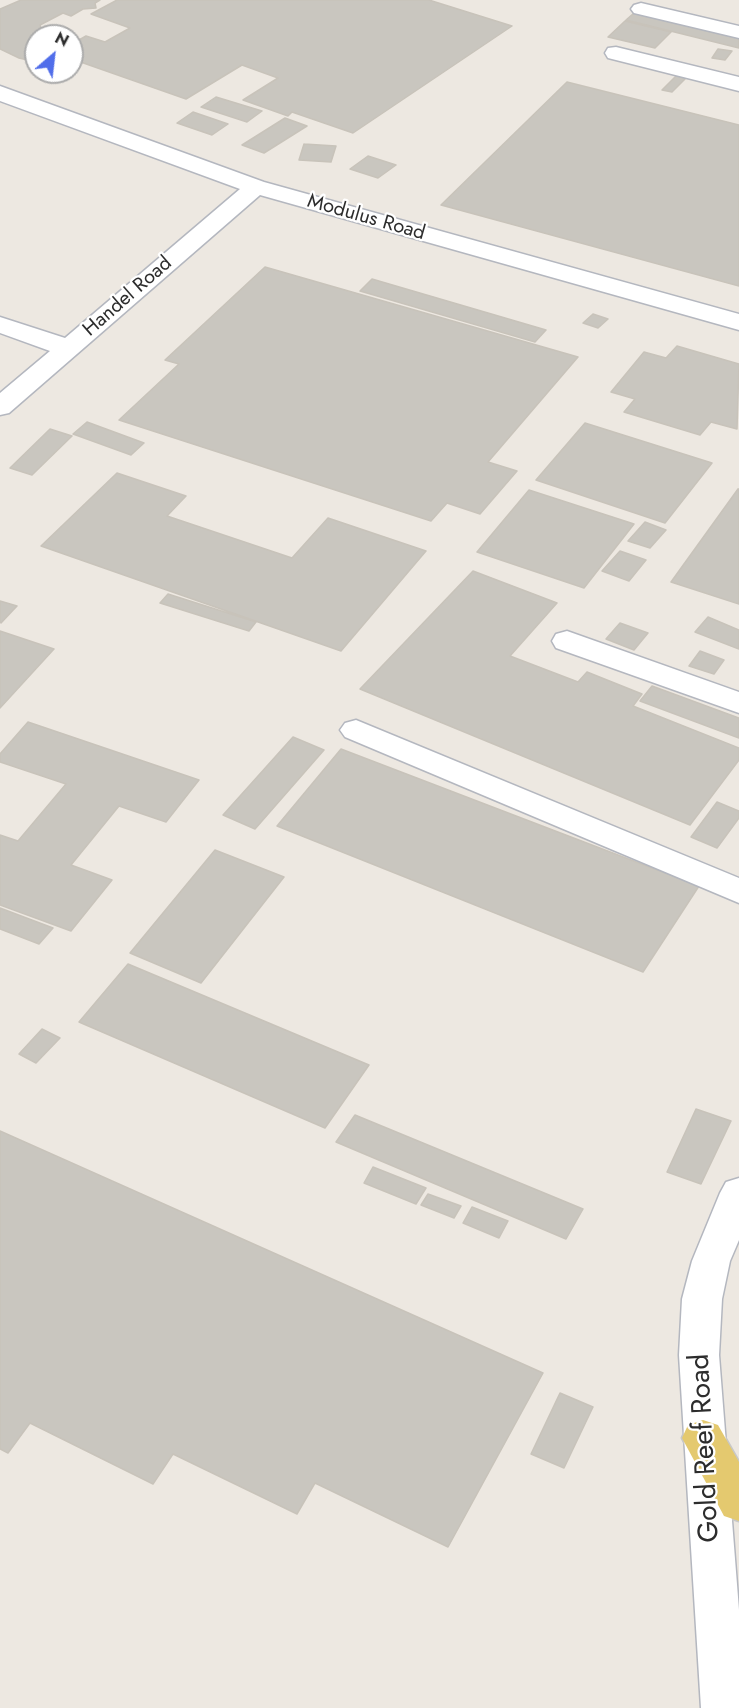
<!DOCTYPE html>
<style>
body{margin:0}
#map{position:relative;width:739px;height:1708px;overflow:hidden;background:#ede8e1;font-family:Jost,sans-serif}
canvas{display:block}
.north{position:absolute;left:24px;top:24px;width:60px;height:60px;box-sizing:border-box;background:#fff;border:2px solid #ababab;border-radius:50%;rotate:28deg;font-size:16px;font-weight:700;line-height:24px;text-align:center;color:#2d2d2d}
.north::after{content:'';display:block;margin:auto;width:21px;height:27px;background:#516eea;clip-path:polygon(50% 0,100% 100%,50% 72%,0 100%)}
</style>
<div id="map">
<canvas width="739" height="1708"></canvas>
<div class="north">N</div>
</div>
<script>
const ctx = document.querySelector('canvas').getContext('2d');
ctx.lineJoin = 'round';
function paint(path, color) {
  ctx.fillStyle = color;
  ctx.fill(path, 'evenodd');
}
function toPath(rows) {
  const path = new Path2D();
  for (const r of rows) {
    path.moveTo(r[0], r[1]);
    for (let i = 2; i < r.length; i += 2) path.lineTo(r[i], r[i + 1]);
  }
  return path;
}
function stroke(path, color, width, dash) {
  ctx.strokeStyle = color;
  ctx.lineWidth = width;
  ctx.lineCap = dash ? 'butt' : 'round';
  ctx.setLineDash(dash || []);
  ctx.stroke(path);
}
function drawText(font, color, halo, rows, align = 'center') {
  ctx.font = font + ' Jost,sans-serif';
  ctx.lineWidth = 4.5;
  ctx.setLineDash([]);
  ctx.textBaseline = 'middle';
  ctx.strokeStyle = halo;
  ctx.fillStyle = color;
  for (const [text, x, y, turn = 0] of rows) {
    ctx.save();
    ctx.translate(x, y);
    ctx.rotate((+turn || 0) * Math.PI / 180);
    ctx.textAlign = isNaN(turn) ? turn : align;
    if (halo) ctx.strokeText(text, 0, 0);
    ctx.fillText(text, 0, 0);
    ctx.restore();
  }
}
const building = toPath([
 [21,0,100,0,95,3,96,8,83,9,71,16,63,13,40,25,42,36,36,36,36,62,19,58,0,49,0,9,21,0],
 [117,0,429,0,512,26,353,133,292,112,288,116,243,100,278,78,242,65,186,99,72,59,72,44,86,36,105,42,130,28,91,14,117,0],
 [634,13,739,38,739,48,626,20,634,13],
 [625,21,671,32,655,48,608,37,625,21],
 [718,49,732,51,725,60,712,58,718,49],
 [676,76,686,78,672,92,662,90,676,76],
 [567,82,739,125,739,286,441,205,567,82],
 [216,97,262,111,247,122,201,107,216,97],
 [193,112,228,124,212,135,177,123,193,112],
 [285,118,307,126,264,153,242,145,285,118],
 [304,144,336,146,331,162,299,160,304,144],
 [368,156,396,165,378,178,350,169,368,156],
 [265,267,578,357,488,462,517,471,480,514,447,503,431,521,119,420,179,364,165,360,265,267],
 [372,279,546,330,535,342,360,291,372,279],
 [593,314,608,319,598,328,583,323,593,314],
 [677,346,739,364,737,429,711,422,700,435,624,412,635,399,611,392,644,352,666,358,677,346],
 [87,422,144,443,131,455,73,434,87,422],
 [585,423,712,463,665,523,536,480,585,423],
 [50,429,72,436,32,475,10,468,50,429],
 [117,473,186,496,167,516,292,558,328,518,426,551,341,651,41,546,117,473],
 [738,489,739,489,739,604,671,582,738,489],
 [529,490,634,524,584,588,477,552,529,490],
 [645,522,666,530,650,548,628,541,645,522],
 [620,551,646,560,629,581,602,571,620,551],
 [473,571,557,603,510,656,578,682,587,672,642,694,633,706,739,748,739,760,690,825,360,689,473,571],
 [168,594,256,622,249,631,160,603,168,594],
 [0,601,17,606,1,623,0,622,0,601],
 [708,617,739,630,739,649,695,632,708,617],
 [620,623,648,633,634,650,606,639,620,623],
 [0,631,54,649,0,708,0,631],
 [700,651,724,660,714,674,689,666,700,651],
 [652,686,739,718,739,738,640,701,652,686],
 [28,722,199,780,166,822,119,806,71,865,112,880,71,931,0,905,0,835,18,841,66,784,0,762,0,754,28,722],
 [293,737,324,750,255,829,223,815,293,737],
 [341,749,699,886,643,972,277,826,341,749],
 [717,802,739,811,739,818,717,848,691,837,717,802],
 [215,850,284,877,201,983,130,953,215,850],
 [0,908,53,928,39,944,0,929,0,908],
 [128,964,369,1065,325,1128,79,1022,128,964],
 [42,1029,60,1038,36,1063,19,1054,42,1029],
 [696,1109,731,1121,701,1184,667,1172,696,1109],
 [355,1115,583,1209,566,1239,336,1142,355,1115],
 [0,1131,543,1373,448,1547,315,1483,297,1514,173,1454,153,1484,30,1423,8,1453,0,1449,0,1131],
 [373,1167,426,1188,416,1204,364,1183,373,1167],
 [428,1194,461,1206,454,1218,421,1205,428,1194],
 [472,1207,508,1221,499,1238,463,1223,472,1207],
 [560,1393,593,1407,564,1468,531,1454,560,1393]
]);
paint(building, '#c9c6bf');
stroke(building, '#c8c3ba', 1.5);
const minor = toPath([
 [641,3,739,26,739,38,634,13,631,9,634,5,641,3],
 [616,47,739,77,739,91,608,58,605,53,608,48,616,47],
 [0,86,264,182,739,314,739,330,260,195,9,413,0,415,0,393,50,351,0,333,0,317,65,338,240,189,0,101,0,86],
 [567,631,739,692,739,713,556,648,552,641,556,634,567,631],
 [356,720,739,878,739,903,345,737,340,730,345,723,356,720],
 [739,1178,739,1240,730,1261,722,1299,719,1355,739,1610,739,1708,701,1708,679,1355,682,1299,692,1261,720,1193,726,1182,739,1178]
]);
const major = toPath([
 [703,1420,718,1425,739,1462,739,1521,724,1516,682,1438,688,1425,703,1420]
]);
stroke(minor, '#b4b7bf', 3);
stroke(major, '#c8c8c8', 3);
paint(minor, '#fff');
paint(major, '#e4c96f');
drawText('20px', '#2d2d2d', '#fff', [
 ["Modulus Road",366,218,16],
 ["Handel Road",128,297,-41]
]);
drawText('28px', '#2d2d2d', '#fff', [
 ["Gold Reef Road",706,1448,-93]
]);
</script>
